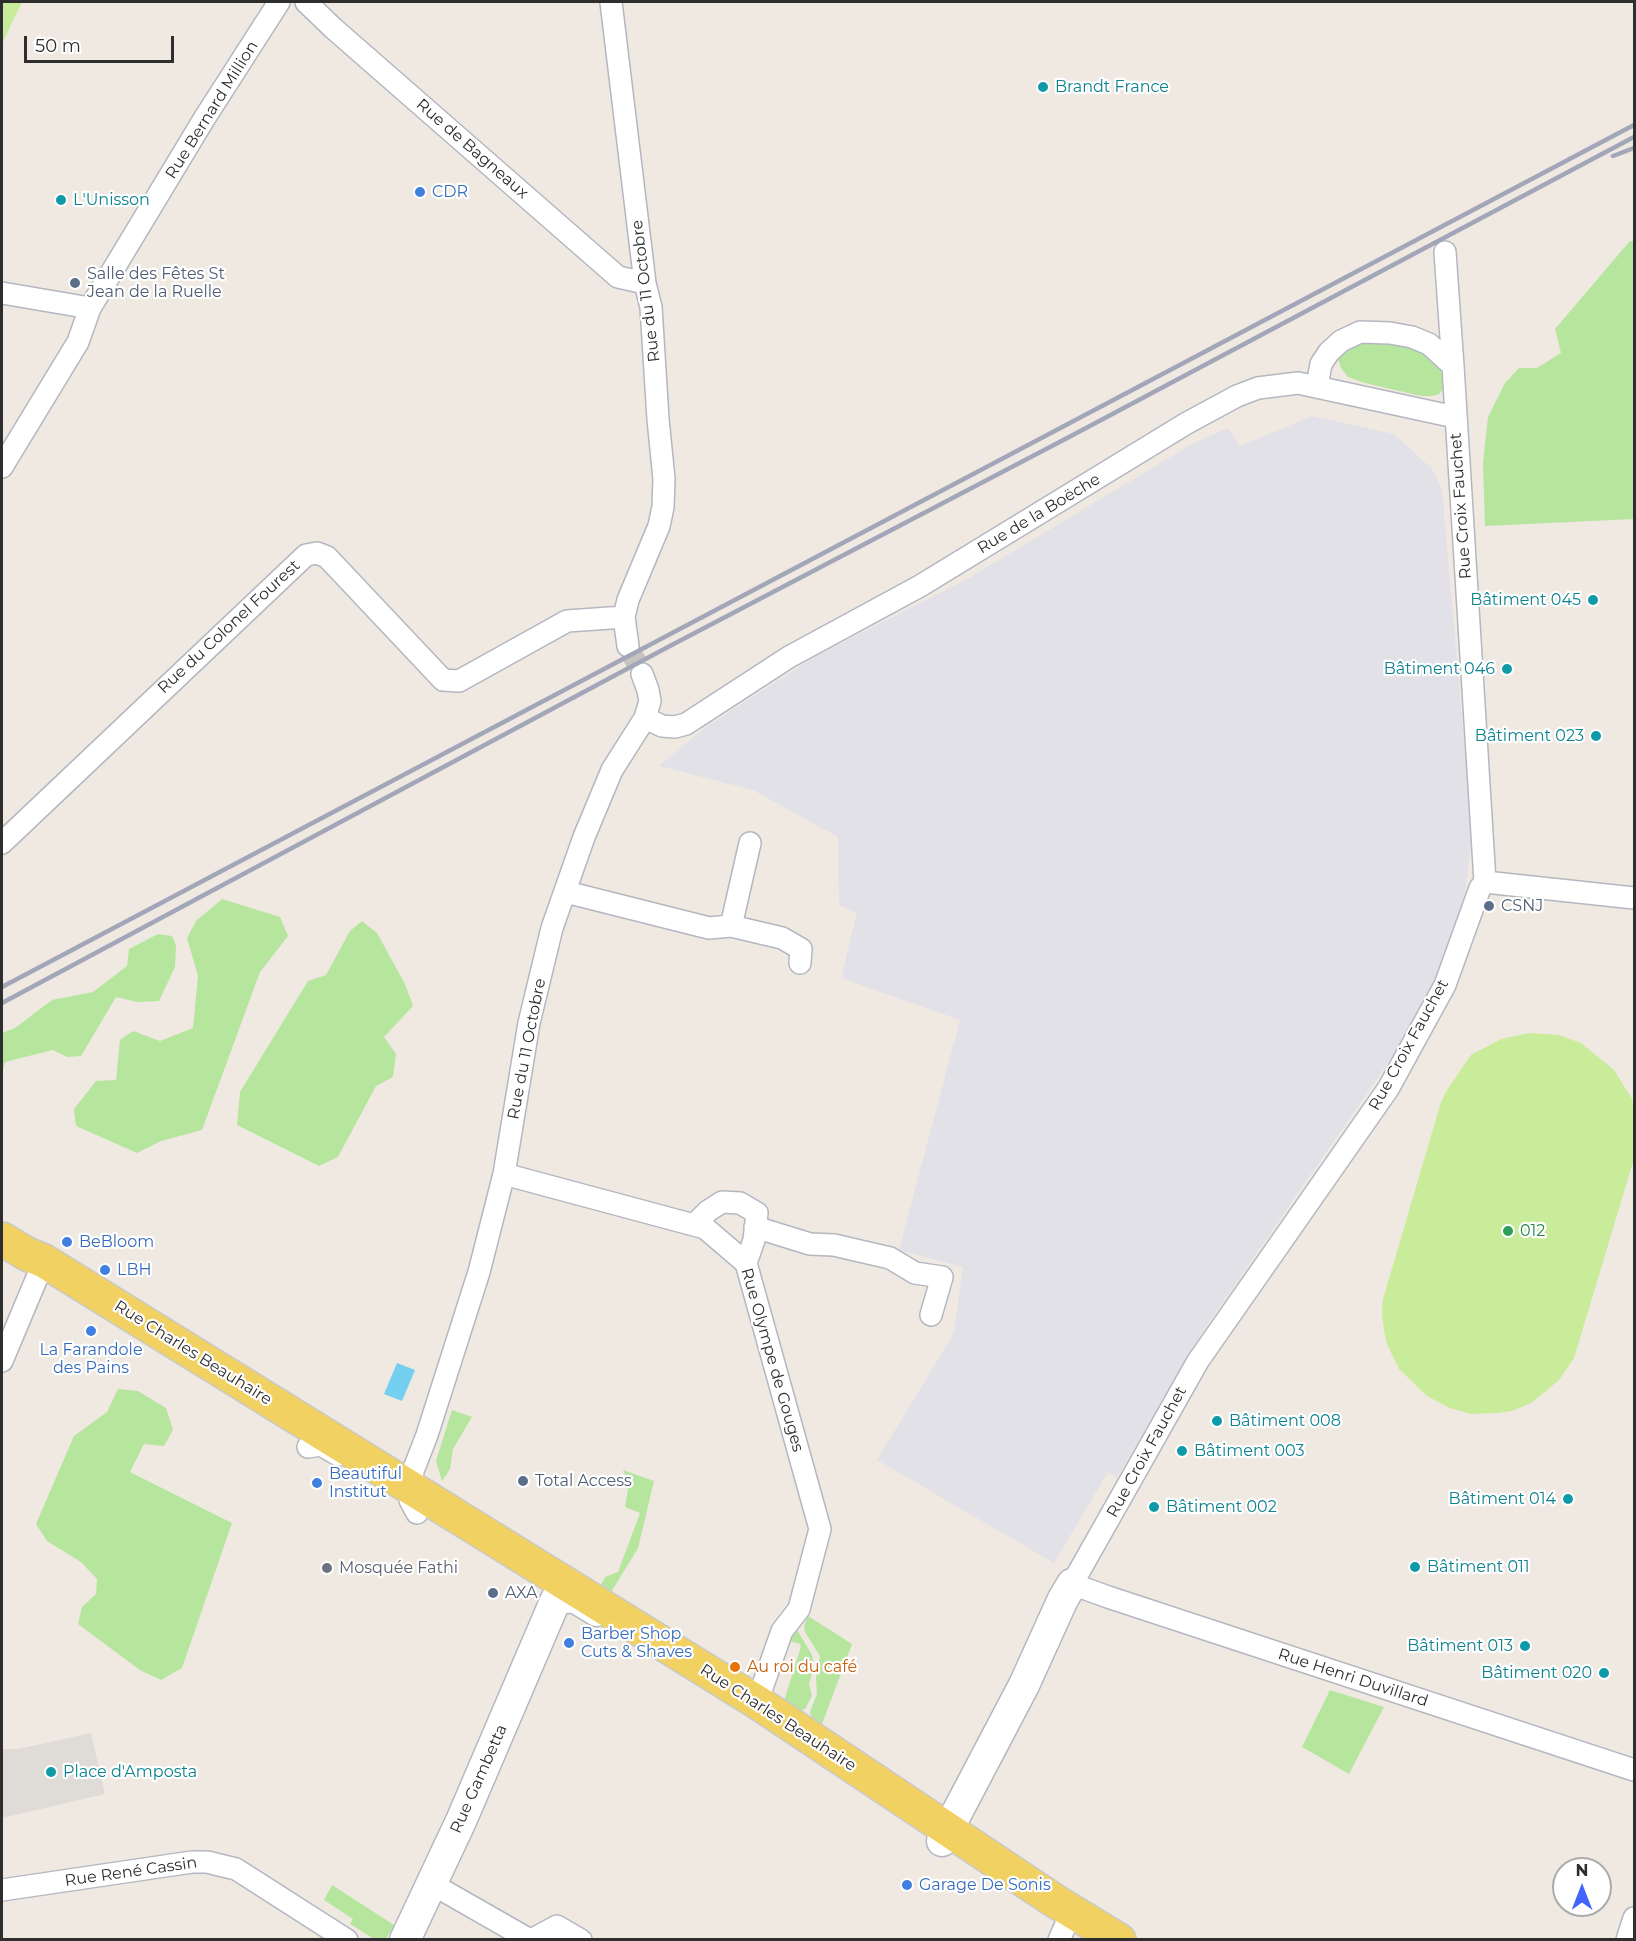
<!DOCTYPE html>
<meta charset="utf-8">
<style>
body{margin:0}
#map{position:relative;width:1636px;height:1941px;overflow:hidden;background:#efe9e1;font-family:Montserrat,sans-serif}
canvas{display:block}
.frame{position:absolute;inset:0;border:3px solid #2e2e2e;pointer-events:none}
.north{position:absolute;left:1552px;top:1857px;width:60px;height:60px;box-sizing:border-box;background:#fff;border:2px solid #ababab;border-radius:50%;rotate:0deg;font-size:16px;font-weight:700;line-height:24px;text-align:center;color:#2e2e2e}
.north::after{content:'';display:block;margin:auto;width:21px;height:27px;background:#4264fb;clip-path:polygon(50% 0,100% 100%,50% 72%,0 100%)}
.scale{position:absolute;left:24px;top:36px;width:150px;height:27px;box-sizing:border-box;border:3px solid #2e2e2e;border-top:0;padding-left:8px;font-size:18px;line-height:21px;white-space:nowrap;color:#2e2e2e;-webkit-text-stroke:4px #fff;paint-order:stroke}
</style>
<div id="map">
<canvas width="1636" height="1941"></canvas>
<div class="frame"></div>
<div class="north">N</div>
<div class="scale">50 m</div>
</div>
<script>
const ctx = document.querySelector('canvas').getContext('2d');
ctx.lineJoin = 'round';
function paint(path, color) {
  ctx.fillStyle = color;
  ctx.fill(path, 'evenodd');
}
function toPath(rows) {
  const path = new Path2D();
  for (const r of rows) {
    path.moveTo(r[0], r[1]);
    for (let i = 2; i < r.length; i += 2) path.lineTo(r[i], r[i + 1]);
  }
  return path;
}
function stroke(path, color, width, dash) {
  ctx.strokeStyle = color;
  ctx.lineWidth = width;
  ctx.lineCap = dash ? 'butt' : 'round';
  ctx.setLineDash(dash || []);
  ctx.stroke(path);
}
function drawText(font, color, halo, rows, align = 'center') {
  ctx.font = font + ' Montserrat,sans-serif';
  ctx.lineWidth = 4.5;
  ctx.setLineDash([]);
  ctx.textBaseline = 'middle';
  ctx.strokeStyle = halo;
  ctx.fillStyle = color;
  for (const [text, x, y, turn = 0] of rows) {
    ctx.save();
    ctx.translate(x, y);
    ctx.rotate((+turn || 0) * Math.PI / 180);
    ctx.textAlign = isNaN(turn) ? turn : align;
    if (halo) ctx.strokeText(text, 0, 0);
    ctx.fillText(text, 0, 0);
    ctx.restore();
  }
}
paint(toPath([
 [1312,416,1394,434,1432,469,1442,489,1472,832,1464,907,1427,1006,1203,1331,1117,1477,1108,1472,1054,1563,877,1460,954,1333,963,1267,899,1250,960,1020,841,978,857,913,839,905,838,837,753,790,659,766,706,727,816,656,969,578,1192,444,1228,428,1240,446]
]), '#e3e1e8');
paint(toPath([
 [1630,241,1634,241,1634,519,1485,526,1483,463,1488,417,1505,383,1519,368,1537,368,1561,353,1555,329],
 [1353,340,1396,340,1436,359,1444,379,1443,389,1439,394,1432,396,1421,396,1365,383,1348,377,1341,368,1337,356],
 [222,899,280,917,288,936,260,972,202,1130,161,1141,137,1153,76,1126,74,1109,96,1081,116,1080,120,1040,133,1031,160,1041,193,1028,198,976,187,938,196,921],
 [362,921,377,933,405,984,413,1006,384,1037,396,1054,393,1077,376,1086,338,1157,319,1166,237,1125,240,1092,308,981,326,975,350,931],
 [158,934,172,936,176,945,175,967,159,1001,137,1002,116,997,81,1056,67,1057,53,1050,5,1062,2,1075,2,1033,15,1028,52,1000,93,992,127,966,129,949],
 [118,1389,138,1391,166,1408,173,1430,164,1446,144,1444,130,1472,232,1523,182,1668,161,1680,140,1670,78,1624,82,1607,96,1594,97,1579,81,1562,47,1541,36,1524,74,1436,107,1412],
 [452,1410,472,1417,453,1449,450,1469,442,1481,436,1461],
 [623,1470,654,1481,638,1548,610,1594,601,1585,605,1577,618,1572,640,1513,625,1507,629,1483],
 [808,1616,852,1644,822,1724,812,1718,810,1712,817,1694,816,1678,820,1656,805,1632,804,1626],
 [796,1628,812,1655,814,1666,809,1684,812,1696,805,1709,801,1710,784,1701,801,1647,800,1644,787,1640],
 [1330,1690,1384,1707,1349,1774,1302,1747],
 [332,1885,394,1925,386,1939,374,1939,350,1924,353,1919,324,1900]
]), '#b6e59e');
paint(toPath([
 [2,2,22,2,2,44],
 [1529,1033,1559,1035,1581,1043,1614,1070,1632,1099,1634,1114,1633,1162,1574,1358,1559,1380,1531,1403,1512,1411,1498,1413,1471,1414,1450,1408,1427,1396,1399,1369,1387,1344,1384,1331,1382,1313,1383,1299,1441,1102,1447,1090,1471,1055,1501,1039]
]), '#c9ec9a');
paint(toPath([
 [91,1733,105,1794,2,1818,2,1749,18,1749]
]), '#dfdcd8');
paint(toPath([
 [397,1363,415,1370,402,1401,384,1394]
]), '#75cff0');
stroke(toPath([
 [628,646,642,674]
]), '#c8c4bd', 21, [21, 10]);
const street = toPath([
 [306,2,333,28,618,277,645,283],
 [611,2,645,283,651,307,658,419,664,479,663,507,659,526,628,600,624,617,628,646],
 [1445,252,1453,366],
 [2,293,90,308],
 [1317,386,1321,364,1329,352,1341,341,1360,332,1390,333,1412,337,1429,344,1453,366,1485,882,1480,888,1445,985,1388,1089,1198,1361,1072,1584,1108,1597,1634,1770],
 [2,467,78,342,90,308,204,119,279,2],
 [645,718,662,726,675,727,686,724,789,657,920,586,1187,423,1237,396,1258,388,1298,383,1455,417],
 [2,843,306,555,317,553,327,557,443,680,459,681,567,621,624,617],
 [1485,882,1634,898],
 [566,892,709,928,731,926,782,938,801,949,800,963],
 [731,926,750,843],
 [504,1174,705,1228,746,1263,820,1529,799,1609,782,1631,757,1702],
 [694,1225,708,1211,722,1202,740,1203,757,1213,754,1240,746,1263],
 [755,1227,810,1244,834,1245,890,1258,915,1273,942,1277,931,1315],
 [2,1361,44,1261],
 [308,1447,321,1445,338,1455],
 [417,1513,410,1500,413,1471,427,1435,479,1272,504,1174,529,1023,552,928,584,837,612,770,645,718,650,701,648,690,642,674],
 [432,1884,530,1940],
 [2,1890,192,1862,207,1862,236,1869,347,1940],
 [531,1940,557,1926,581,1940],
 [1059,1940,1072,1911],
 [1627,1940,1634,1918]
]);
const secondary = toPath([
 [942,1841,1024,1685,1063,1599,1072,1584],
 [405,1940,461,1821,556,1599,574,1597,597,1611]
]);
const primary = toPath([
 [2,1239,27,1254,44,1261,757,1702,1055,1901,1119,1940]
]);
stroke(street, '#b4b7c1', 24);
stroke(secondary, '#b4b7c1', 33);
stroke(primary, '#c9c9c9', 36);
stroke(street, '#fff', 21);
stroke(secondary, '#fff', 30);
stroke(primary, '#f2d163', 33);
stroke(toPath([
 [1613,156,1634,148],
 [2,987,1634,125],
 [2,1003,668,647,1071,436,1634,137]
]), '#a3a6b8', 4.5);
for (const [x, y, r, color] of [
 [1043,87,6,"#0f9aa8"],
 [420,192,6,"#3f7fe0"],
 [61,200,6,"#0f9aa8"],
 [75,283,6,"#5c6f8a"],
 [1593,600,6,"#0f9aa8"],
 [1507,669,6,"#0f9aa8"],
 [1596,736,6,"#0f9aa8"],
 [1489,906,6,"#5c6f8a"],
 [1508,1231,6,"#2e9e5b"],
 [67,1242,6,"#3f7fe0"],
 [105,1270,6,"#3f7fe0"],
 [91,1331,6,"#3f7fe0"],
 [1217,1421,6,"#0f9aa8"],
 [1182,1451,6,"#0f9aa8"],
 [523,1481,6,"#5c6f8a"],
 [317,1483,6,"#3f7fe0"],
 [1568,1499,6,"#0f9aa8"],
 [1154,1507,6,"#0f9aa8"],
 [1415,1567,6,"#0f9aa8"],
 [327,1568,6,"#6b7280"],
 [493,1593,6,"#5c6f8a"],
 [569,1643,6,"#3f7fe0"],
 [1525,1646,6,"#0f9aa8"],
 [735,1667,6,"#e8710a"],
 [1604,1673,6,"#0f9aa8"],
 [51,1772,6,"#0f9aa8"],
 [907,1885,6,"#3f7fe0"]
]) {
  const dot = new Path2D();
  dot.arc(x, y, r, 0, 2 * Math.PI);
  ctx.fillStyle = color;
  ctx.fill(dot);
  stroke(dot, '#fff', 2);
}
drawText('16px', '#0d838f', '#fff', [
 ["Brandt France",1055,87],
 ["L'Unisson",73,200],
 ["Bâtiment 045",1581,600,"right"],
 ["Bâtiment 046",1495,669,"right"],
 ["Bâtiment 023",1584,736,"right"],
 ["Bâtiment 008",1229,1421],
 ["Bâtiment 003",1194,1451],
 ["Bâtiment 014",1556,1499,"right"],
 ["Bâtiment 002",1166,1507],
 ["Bâtiment 011",1427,1567],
 ["Bâtiment 013",1513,1646,"right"],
 ["Bâtiment 020",1592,1673,"right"],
 ["Place d'Amposta",63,1772]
], 'left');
drawText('16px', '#2e2e2e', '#fff', [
 ["Rue Bernard Million",212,110,-58],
 ["Rue de Bagneaux",472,149,41],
 ["Rue du 11 Octobre",646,291,-97],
 ["Rue Croix Fauchet",1461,506,-94],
 ["Rue de la Boëche",1039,514,-31],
 ["Rue du Colonel Fourest",229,627,-43],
 ["Rue Croix Fauchet",1409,1045,-61],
 ["Rue du 11 Octobre",527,1049,-79],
 ["Rue Charles Beauhaire",193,1353,32],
 ["Rue Olympe de Gouges",772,1360,74],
 ["Rue Croix Fauchet",1147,1452,-61],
 ["Rue Henri Duvillard",1353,1678,18],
 ["Rue Charles Beauhaire",778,1718,33],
 ["Rue Gambetta",479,1779,-66],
 ["Rue René Cassin",131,1872,-8]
]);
drawText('16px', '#366cbe', '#fff', [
 ["CDR",432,192],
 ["BeBloom",79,1242],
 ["LBH",117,1270],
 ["La Farandole",91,1350,"center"],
 ["des Pains",91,1368,"center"],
 ["Beautiful",329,1474],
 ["Institut",329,1492],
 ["Barber Shop",581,1634],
 ["Cuts & Shaves",581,1652],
 ["Garage De Sonis",919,1885]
], 'left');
drawText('16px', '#4e5e75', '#fff', [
 ["Salle des Fêtes St",87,274],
 ["Jean de la Ruelle",87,292],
 ["CSNJ",1501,906],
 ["Total Access",535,1481],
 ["AXA",505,1593]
], 'left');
drawText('16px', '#27864d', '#fff', [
 ["012",1520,1231]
], 'left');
drawText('16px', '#5b616d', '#fff', [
 ["Mosquée Fathi",339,1568]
], 'left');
drawText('16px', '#c56008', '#fff', [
 ["Au roi du café",747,1667]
], 'left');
</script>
